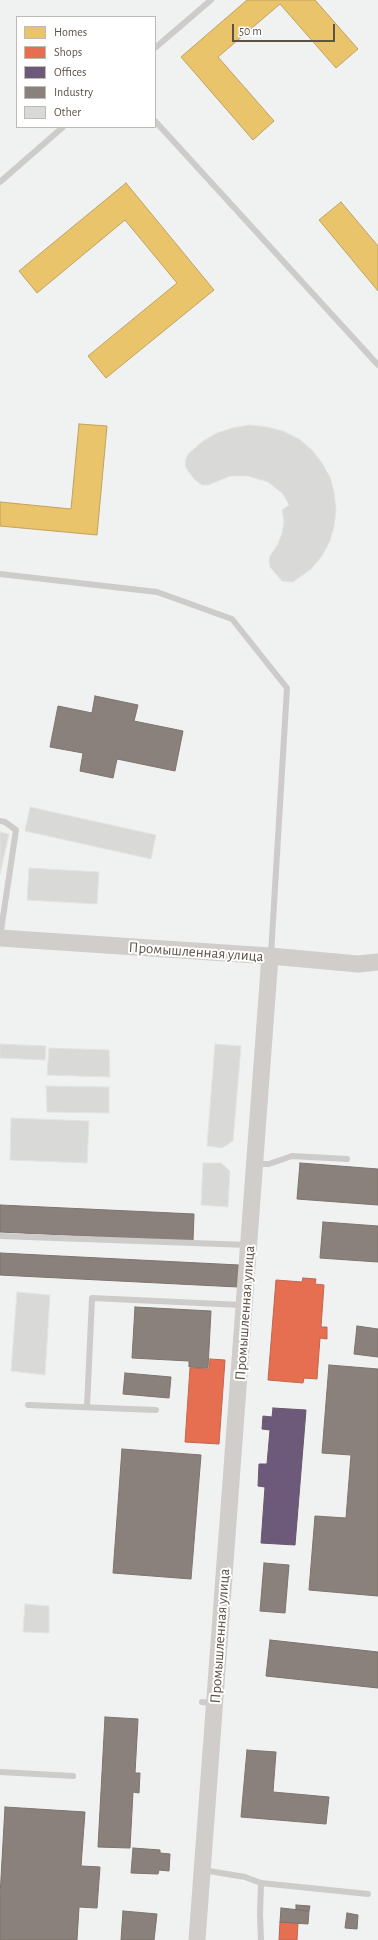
<!DOCTYPE html>
<meta charset="utf-8">
<style>
body{margin:0}
#map{position:relative;width:378px;height:1940px;overflow:hidden;background:#f0f1f1;font-family:"Alegreya Sans",sans-serif}
canvas{display:block}
.legend{position:absolute;left:16px;top:16px;width:140px;height:112px;box-sizing:border-box;background:#fff;border:1px solid #bebab5;margin:0;padding:5px 7px;list-style:none;font-size:12px;color:#5d5247}
.legend li{display:flex;align-items:center;gap:8px;height:20px}
.legend b{width:20px;border:1px solid #bebab5}
.scale{position:absolute;left:232px;top:24px;width:103px;height:18px;box-sizing:border-box;border:2px solid #5d5247;border-top:0;padding-left:5px;font-size:12px;line-height:14px;white-space:nowrap;color:#5d5247;-webkit-text-stroke:3px #fff;paint-order:stroke}
</style>
<div id="map">
<canvas width="378" height="1940"></canvas>
<ul class="legend">
<li><b style="height:11px;background:#e9c46a"></b>Homes</li>
<li><b style="height:11px;background:#e76f51"></b>Shops</li>
<li><b style="height:11px;background:#6d597a"></b>Offices</li>
<li><b style="height:11px;background:#8a817c"></b>Industry</li>
<li><b style="height:11px;background:#d9d9d8"></b>Other</li>
</ul>
<div class="scale">50 m</div>
</div>
<script>
const ctx = document.querySelector('canvas').getContext('2d');
ctx.lineJoin = 'round';
function paint(path, color) {
  ctx.fillStyle = color;
  ctx.fill(path, 'evenodd');
}
function toPath(rows) {
  const path = new Path2D();
  for (const r of rows) {
    path.moveTo(r[0], r[1]);
    for (let i = 2; i < r.length; i += 2) path.lineTo(r[i], r[i + 1]);
  }
  return path;
}
function stroke(path, color, width, dash) {
  ctx.strokeStyle = color;
  ctx.lineWidth = width;
  ctx.lineCap = dash ? 'butt' : 'round';
  ctx.setLineDash(dash || []);
  ctx.stroke(path);
}
function drawText(font, color, halo, rows, align = 'center') {
  ctx.font = font + ' "Alegreya Sans",sans-serif';
  ctx.lineWidth = 4;
  ctx.setLineDash([]);
  ctx.textBaseline = 'middle';
  ctx.strokeStyle = halo;
  ctx.fillStyle = color;
  for (const [text, x, y, turn = 0] of rows) {
    ctx.save();
    ctx.translate(x, y);
    ctx.rotate((+turn || 0) * Math.PI / 180);
    ctx.textAlign = isNaN(turn) ? turn : align;
    if (halo) ctx.strokeText(text, 0, 0);
    ctx.fillText(text, 0, 0);
    ctx.restore();
  }
}
const homes = toPath([
 [247,0,315,0,358,49,336,68,280,4,218,57,274,121,253,140,181,57,247,0],
 [126,183,214,290,106,378,88,356,177,283,125,220,37,293,19,271,126,183],
 [341,202,378,246,378,291,319,220,341,202],
 [79,424,107,426,97,535,0,526,0,502,71,509,79,424]
]);
paint(homes, '#e9c46a');
stroke(homes, '#bfa260', 1);
const shops = toPath([
 [303,1278,316,1279,315,1284,324,1285,321,1327,327,1327,327,1339,320,1338,317,1379,304,1378,303,1383,268,1380,276,1280,302,1282,303,1278],
 [210,1359,225,1360,219,1444,185,1442,190,1368,209,1369,210,1359],
 [280,1922,298,1923,297,1940,279,1940,280,1922]
]);
paint(shops, '#e76f51');
stroke(shops, '#be664e', 1);
const offices = toPath([
 [273,1408,306,1410,295,1545,261,1543,265,1487,258,1486,259,1464,267,1464,270,1430,262,1429,263,1416,272,1417,273,1408]
]);
paint(offices, '#6d597a');
stroke(offices, '#68576b', 1);
const industry = toPath([
 [95,696,138,705,134,721,183,731,175,771,117,759,113,778,80,771,83,753,50,747,58,706,92,713,95,696],
 [300,1163,378,1169,378,1205,297,1199,300,1163],
 [0,1205,194,1214,193,1241,0,1232,0,1205],
 [323,1222,378,1226,378,1262,320,1258,323,1222],
 [0,1253,239,1265,238,1287,0,1275,0,1253],
 [135,1307,211,1311,208,1368,189,1367,189,1361,132,1358,135,1307],
 [357,1326,378,1329,378,1357,354,1354,357,1326],
 [329,1365,378,1369,378,1596,309,1590,315,1516,346,1518,351,1455,322,1453,329,1365],
 [125,1373,171,1377,169,1398,123,1394,125,1373],
 [122,1449,201,1455,191,1579,113,1573,122,1449],
 [264,1563,289,1565,285,1613,260,1611,264,1563],
 [270,1640,378,1652,378,1688,266,1676,270,1640],
 [105,1717,138,1719,135,1773,140,1773,139,1793,133,1792,130,1848,98,1847,105,1717],
 [247,1750,276,1752,273,1792,329,1797,326,1824,241,1817,247,1750],
 [5,1807,85,1812,81,1866,100,1867,97,1908,79,1907,77,1940,0,1940,0,1896,5,1807],
 [133,1848,160,1850,160,1853,170,1854,169,1871,159,1870,158,1874,131,1873,133,1848],
 [296,1905,310,1906,309,1911,296,1910,296,1905],
 [281,1908,309,1911,308,1924,280,1922,281,1908],
 [123,1911,157,1914,154,1940,121,1940,123,1911],
 [347,1913,358,1915,357,1929,345,1928,347,1913]
]);
paint(industry, '#8a817c');
stroke(industry, '#7c736c', 1);
const building = toPath([
 [250,425,267,427,283,431,299,439,313,451,322,463,330,477,334,492,336,510,334,526,330,541,322,556,311,569,293,582,282,581,270,567,269,561,270,556,278,544,282,533,284,522,282,510,289,505,283,494,268,482,248,476,230,476,208,485,202,485,195,480,186,468,185,461,188,454,203,441,217,433,232,428,250,425],
 [30,807,156,835,151,859,25,831,30,807],
 [0,832,9,834,0,874,0,832],
 [29,868,99,872,97,904,27,900,29,868],
 [0,1044,46,1046,45,1060,0,1058,0,1044],
 [215,1044,241,1046,233,1141,222,1148,207,1146,215,1044],
 [49,1048,109,1050,110,1077,47,1075,49,1048],
 [46,1086,109,1087,109,1113,47,1112,46,1086],
 [11,1118,89,1121,87,1163,10,1160,11,1118],
 [203,1163,221,1163,230,1171,228,1207,201,1205,203,1163],
 [17,1292,50,1295,45,1375,11,1371,17,1292],
 [25,1604,49,1606,49,1633,23,1632,25,1604]
]);
paint(building, '#d9d9d8');
stroke(building, '#e3e3e2', 1);
stroke(toPath([
 [155,48,211,0],
 [155,121,378,365],
 [0,182,63,127],
 [0,574,157,592,232,619,287,688,271,954],
 [0,821,5,822,16,830,0,937],
 [256,1164,269,1164,292,1156,347,1159],
 [0,1236,248,1245],
 [28,1405,156,1410],
 [87,1407,92,1298,242,1305],
 [202,1702,214,1703],
 [0,1772,73,1776],
 [203,1870,245,1877,261,1883,260,1915,261,1940],
 [261,1883,368,1894]
]), '#ceccca', 6);
stroke(toPath([
 [0,938,270,956,358,964,378,962],
 [197,1940,270,956]
]), '#d0cdca', 17);
drawText('15px', '#5d5247', '#fff', [
 ["Промышленная улица",196,952,4],
 ["Промышленная улица",245,1313,-86],
 ["Промышленная улица",220,1636,-86]
]);
</script>
